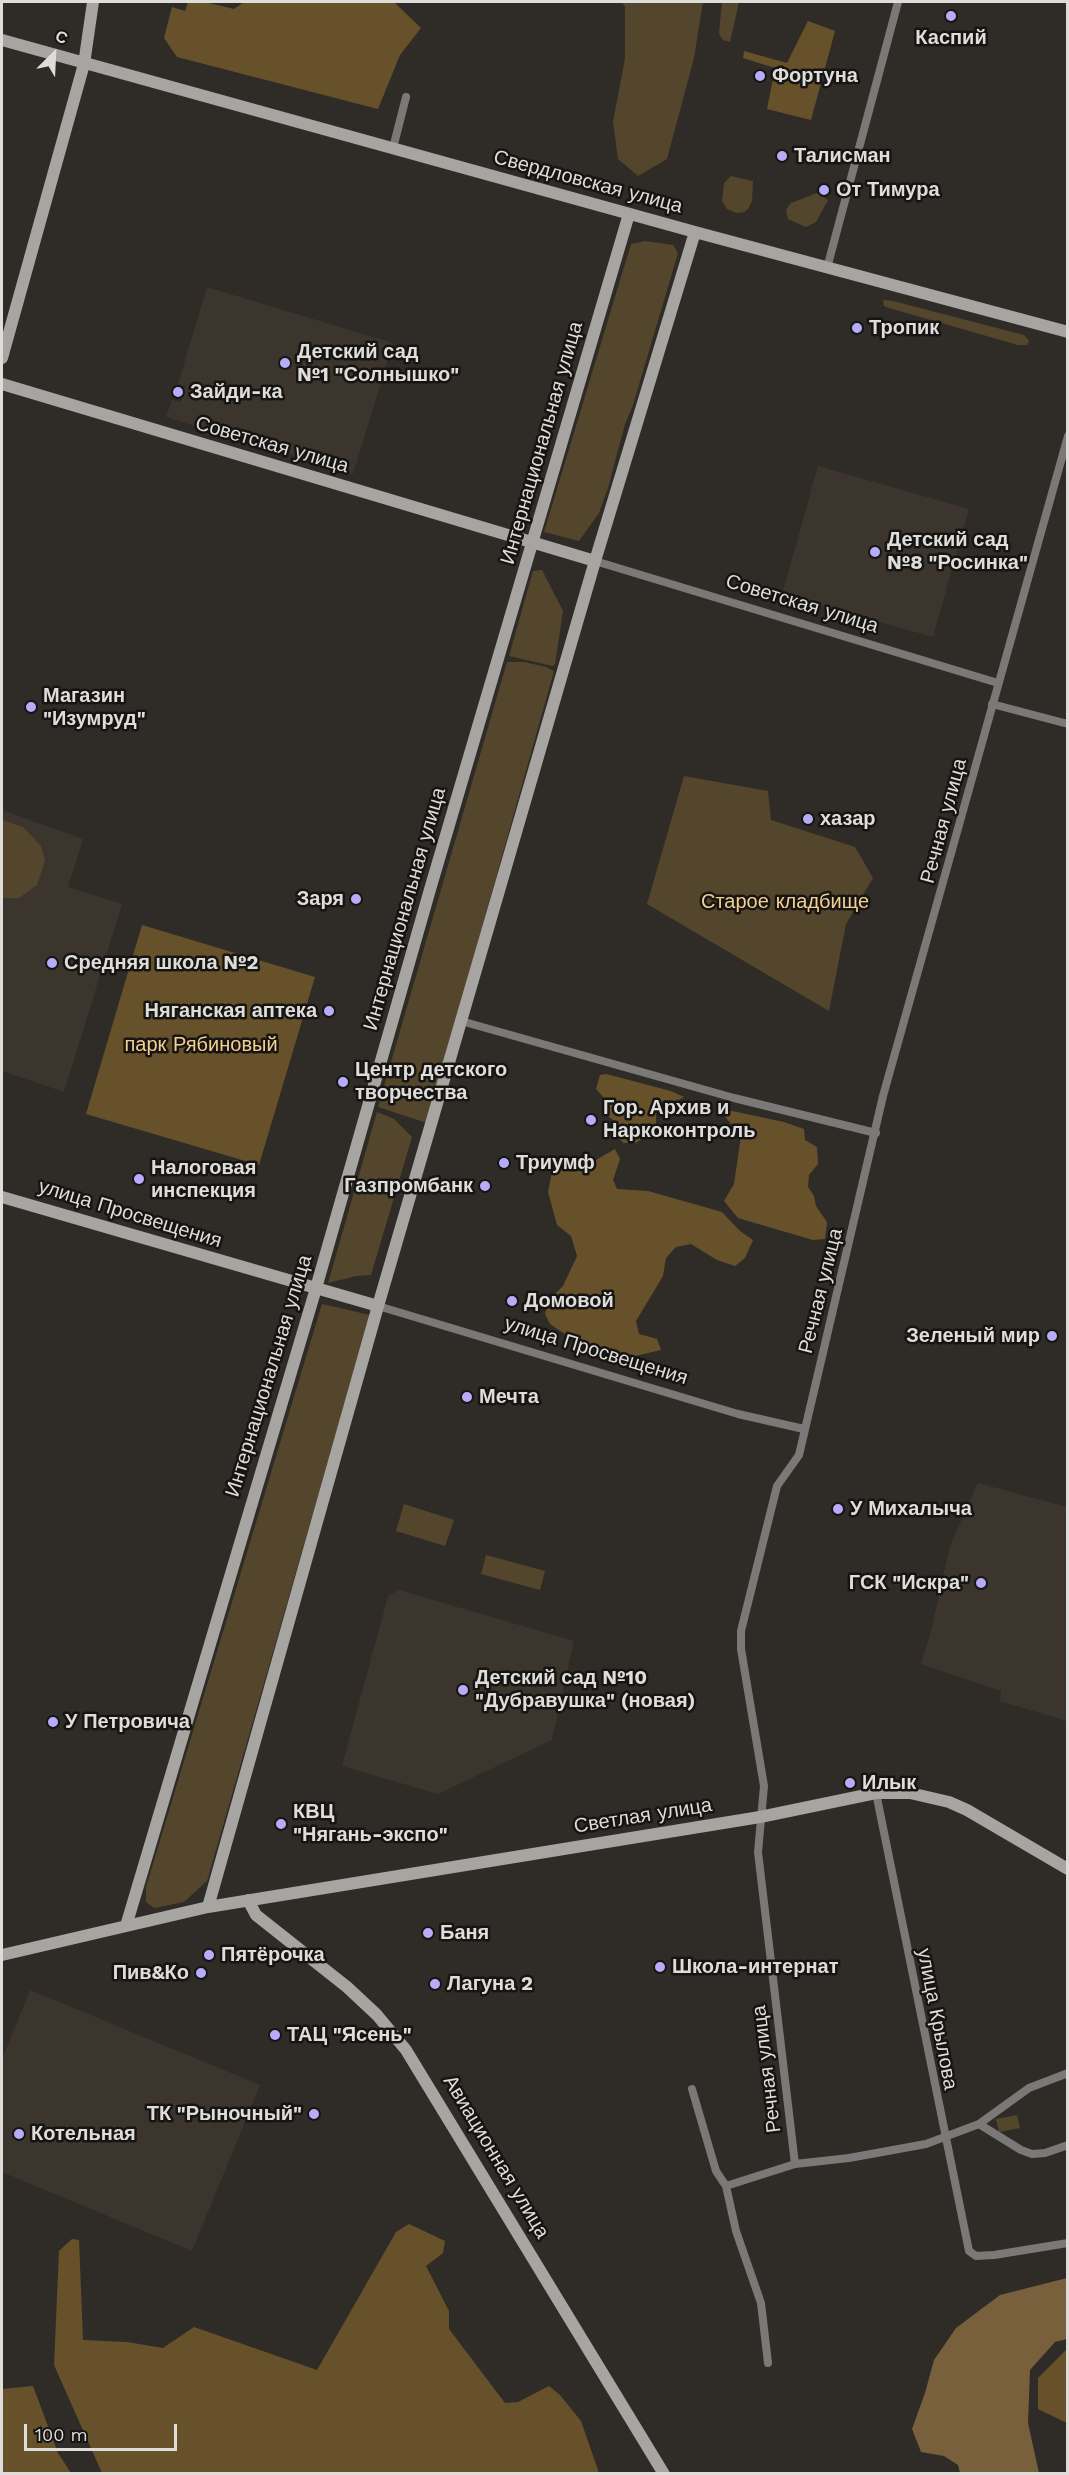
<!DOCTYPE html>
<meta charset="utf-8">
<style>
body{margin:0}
#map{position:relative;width:1069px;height:2475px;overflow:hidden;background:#2f2c28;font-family:"Work Sans",sans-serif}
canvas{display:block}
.frame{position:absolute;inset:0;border:3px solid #deddda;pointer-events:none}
.north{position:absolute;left:24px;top:24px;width:60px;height:60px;-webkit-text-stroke:4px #161513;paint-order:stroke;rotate:24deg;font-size:16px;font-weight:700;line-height:24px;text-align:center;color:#deddda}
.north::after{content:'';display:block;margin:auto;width:21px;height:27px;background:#deddda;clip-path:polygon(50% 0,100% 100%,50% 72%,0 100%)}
.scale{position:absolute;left:24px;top:2424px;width:153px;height:27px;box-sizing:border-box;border:3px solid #deddda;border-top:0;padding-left:8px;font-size:18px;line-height:21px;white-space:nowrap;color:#deddda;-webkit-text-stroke:4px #161513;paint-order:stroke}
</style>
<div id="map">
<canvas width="1069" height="2475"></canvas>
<div class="frame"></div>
<div class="north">С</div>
<div class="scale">100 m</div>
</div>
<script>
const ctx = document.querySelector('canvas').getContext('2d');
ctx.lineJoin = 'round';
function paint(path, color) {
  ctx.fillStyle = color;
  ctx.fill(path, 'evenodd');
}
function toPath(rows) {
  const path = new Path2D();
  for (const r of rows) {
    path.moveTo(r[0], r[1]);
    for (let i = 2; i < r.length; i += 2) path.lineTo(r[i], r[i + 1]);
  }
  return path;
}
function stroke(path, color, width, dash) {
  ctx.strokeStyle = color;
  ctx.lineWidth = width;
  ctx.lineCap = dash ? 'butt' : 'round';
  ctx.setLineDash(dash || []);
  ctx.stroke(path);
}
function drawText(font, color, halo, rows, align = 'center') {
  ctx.font = font + ' "Work Sans",sans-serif';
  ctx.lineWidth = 5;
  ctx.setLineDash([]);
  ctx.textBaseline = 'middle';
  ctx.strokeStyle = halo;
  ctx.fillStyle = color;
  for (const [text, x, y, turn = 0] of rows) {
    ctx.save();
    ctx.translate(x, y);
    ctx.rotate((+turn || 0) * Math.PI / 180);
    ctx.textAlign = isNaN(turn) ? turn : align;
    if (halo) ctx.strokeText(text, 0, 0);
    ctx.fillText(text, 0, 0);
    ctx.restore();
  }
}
paint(toPath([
 [207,287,393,343,353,474,166,417,172,400,181,402,185,386,178,384],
 [818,466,969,509,933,637,782,595],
 [2,810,83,839,68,887,122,904,64,1092,2,1071],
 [978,1483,1067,1507,1067,1721,1000,1701,1001,1691,921,1664,931,1631,950,1546],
 [399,1590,574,1641,552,1740,438,1794,342,1766,388,1596],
 [30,1990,260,2085,192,2251,2,2172,2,2059]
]), '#3b352d');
paint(toPath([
 [622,2,703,2,694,58,667,159,638,176,618,159,613,122,625,58,625,7],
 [722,2,739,2,730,42,723,40,719,34],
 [731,176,753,181,752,201,748,209,744,212,737,213,727,209,722,201,724,183],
 [817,193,828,200,816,222,806,227,788,219,786,210,791,203],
 [645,241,673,245,678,253,633,405,625,424,608,488,599,513,579,541,544,532,631,244],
 [883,300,893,301,1024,335,1029,341,1027,345,1018,345,889,308,884,306],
 [542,570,563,611,555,664,553,666,509,656,533,571],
 [507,662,524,662,546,667,554,671,427,1123,378,1107],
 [684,776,768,791,771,820,855,847,873,878,846,924,829,1011,647,904],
 [2,820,23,827,41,846,45,861,37,885,19,898,2,898],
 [377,1112,394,1119,412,1137,371,1275,356,1276,328,1283],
 [322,1304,370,1315,207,1881,184,1902,154,1908,146,1902,146,1887],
 [404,1504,454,1520,445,1546,396,1531],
 [486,1555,545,1571,540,1590,481,1574],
 [1017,2115,1020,2128,999,2132,996,2119]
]), '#54462d');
paint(toPath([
 [188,2,205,2,234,9,244,2,394,2,421,28,400,55,378,109,177,57,164,38,172,7,185,11],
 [808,21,835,31,811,120,767,109,775,68,743,58,744,51,787,63],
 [142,925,315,977,259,1165,86,1114],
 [606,1074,671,1091,684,1097,677,1101,665,1100,656,1106,656,1125,648,1134,636,1143,624,1143,616,1137,618,1129,613,1120,605,1114,604,1098,596,1089,600,1075],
 [718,1108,784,1122,804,1129,805,1140,817,1147,818,1164,809,1175,808,1187,814,1196,816,1206,827,1222,825,1239,813,1240,738,1218,724,1201,734,1184,741,1136],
 [615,1149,620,1159,613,1180,617,1189,648,1191,722,1212,740,1231,753,1240,745,1258,735,1266,717,1260,691,1244,676,1247,666,1258,663,1276,636,1321,639,1334,657,1339,661,1350,635,1356,586,1343,565,1334,550,1324,545,1314,549,1300,563,1286,577,1256,571,1236,557,1225,548,1192,555,1156,573,1172,588,1159,596,1160],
 [409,2224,445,2241,443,2253,426,2266,449,2311,449,2329,505,2403,518,2402,549,2386,560,2395,581,2421,599,2473,102,2473,54,2365,59,2251,72,2239,79,2240,83,2340,127,2342,163,2348,194,2327,317,2370,396,2232],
 [1067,2349,1068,2349,1067,2423,1038,2409,1038,2378],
 [33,2386,58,2453,71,2473,2,2473,2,2389]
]), '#66512b');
paint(toPath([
 [1067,2278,1067,2339,1055,2342,1030,2370,1028,2423,1039,2473,960,2473,958,2465,944,2456,921,2452,912,2429,925,2393,934,2360,956,2328,1000,2295]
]), '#77603b');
stroke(toPath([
 [393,148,406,97],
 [827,268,898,2],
 [595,561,998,683],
 [992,704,1068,724],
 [461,1021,734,1098,876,1133],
 [378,1306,738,1414,804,1429],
 [876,1793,969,2251,976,2256,994,2255,1068,2243],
 [692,2089,716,2171,726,2186],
 [979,2124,1021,2150,1032,2154,1045,2153,1068,2145],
 [795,2164,758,1852,764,1786,741,1649,741,1631,777,1486,799,1455,883,1096,1068,436],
 [768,2363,761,2303,736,2231,726,2186,795,2164,849,2158,926,2144,979,2124,1029,2088,1068,2073]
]), '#7b7977', 8);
stroke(toPath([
 [2,40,695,232,1068,332],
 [2,358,84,64,93,2],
 [2,384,595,561],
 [2,1197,378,1306],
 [248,1900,256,1915,347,1987,377,2015,406,2050,664,2474],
 [208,1907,378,1306,595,561,695,232],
 [126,1926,314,1295,431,886,629,214],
 [2,1955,208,1907,760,1817,876,1793,910,1793,949,1802,967,1810,1068,1869]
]), '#a7a5a1', 12);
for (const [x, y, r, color] of [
 [951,16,6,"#b6acf8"],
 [760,76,6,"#b6acf8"],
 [782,156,6,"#b6acf8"],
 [824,190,6,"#b6acf8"],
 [857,328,6,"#b6acf8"],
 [285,363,6,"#b6acf8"],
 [178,392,6,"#b6acf8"],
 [875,552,6,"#b6acf8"],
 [31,707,6,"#b6acf8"],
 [808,819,6,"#b6acf8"],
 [356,899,6,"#b6acf8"],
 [52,963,6,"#b6acf8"],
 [329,1011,6,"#b6acf8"],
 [343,1082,6,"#b6acf8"],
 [591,1120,6,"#b6acf8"],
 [504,1163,6,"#b6acf8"],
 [139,1179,6,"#b6acf8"],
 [485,1186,6,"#b6acf8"],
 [512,1301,6,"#b6acf8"],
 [1052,1336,6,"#b6acf8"],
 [467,1397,6,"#b6acf8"],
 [838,1509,6,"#b6acf8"],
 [981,1583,6,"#b6acf8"],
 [463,1690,6,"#b6acf8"],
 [53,1722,6,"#b6acf8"],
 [850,1783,6,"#b6acf8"],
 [281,1824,6,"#b6acf8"],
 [428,1933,6,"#b6acf8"],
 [209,1955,6,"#b6acf8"],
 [660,1967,6,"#b6acf8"],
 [201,1973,6,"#b6acf8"],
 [435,1984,6,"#b6acf8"],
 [275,2035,6,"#b6acf8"],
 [314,2114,6,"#b6acf8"],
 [19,2134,6,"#b6acf8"]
]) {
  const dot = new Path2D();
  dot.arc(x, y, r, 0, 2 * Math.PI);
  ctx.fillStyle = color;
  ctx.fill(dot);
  stroke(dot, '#161513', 2);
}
drawText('bold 20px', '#deddda', '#161513', [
 ["Каспий",951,38,"center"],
 ["Фортуна",772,76],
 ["Талисман",794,156],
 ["От Тимура",836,190],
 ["Тропик",869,328],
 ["Детский сад",297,352],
 ["№1 \"Солнышко\"",297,375],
 ["Зайди-ка",190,392],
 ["Детский сад",887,540],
 ["№8 \"Росинка\"",887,563],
 ["Магазин",43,696],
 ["\"Изумруд\"",43,719],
 ["хазар",820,819],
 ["Заря",344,899,"right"],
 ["Средняя школа №2",64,963],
 ["Няганская аптека",317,1011,"right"],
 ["Центр детского",355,1070],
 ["творчества",355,1093],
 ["Гор. Архив и",603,1108],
 ["Наркоконтроль",603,1131],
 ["Триумф",516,1163],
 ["Налоговая",151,1168],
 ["инспекция",151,1191],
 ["Газпромбанк",473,1186,"right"],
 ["Домовой",524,1301],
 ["Зеленый мир",1040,1336,"right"],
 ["Мечта",479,1397],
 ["У Михалыча",850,1509],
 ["ГСК \"Искра\"",969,1583,"right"],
 ["Детский сад №10",475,1678],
 ["\"Дубравушка\" (новая)",475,1701],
 ["У Петровича",65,1722],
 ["Илык",862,1783],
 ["КВЦ",293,1812],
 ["\"Нягань-экспо\"",293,1835],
 ["Баня",440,1933],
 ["Пятёрочка",221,1955],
 ["Школа-интернат",672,1967],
 ["Пив&Ко",189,1973,"right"],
 ["Лагуна 2",447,1984],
 ["ТАЦ \"Ясень\"",287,2035],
 ["ТК \"Рыночный\"",302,2114,"right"],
 ["Котельная",31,2134]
], 'left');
drawText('20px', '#deddda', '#161513', [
 ["Свердловская улица",588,182,15],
 ["Интернациональная улица",542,443,-74],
 ["Советская улица",272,445,16],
 ["Советская улица",802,604,17],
 ["Речная улица",944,821,-75],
 ["Интернациональная улица",405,909,-74],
 ["улица Просвещения",130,1214,17],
 ["Речная улица",821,1291,-76],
 ["улица Просвещения",596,1351,17],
 ["Интернациональная улица",269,1376,-73],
 ["Светлая улица",643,1816,-9],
 ["улица Крылова",937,2019,79],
 ["Речная улица",767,2069,-97],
 ["Авиационная улица",496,2157,59]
]);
drawText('20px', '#f5cf8f', '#161513', [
 ["Старое кладбище",785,902],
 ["парк Рябиновый",201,1045]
]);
</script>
